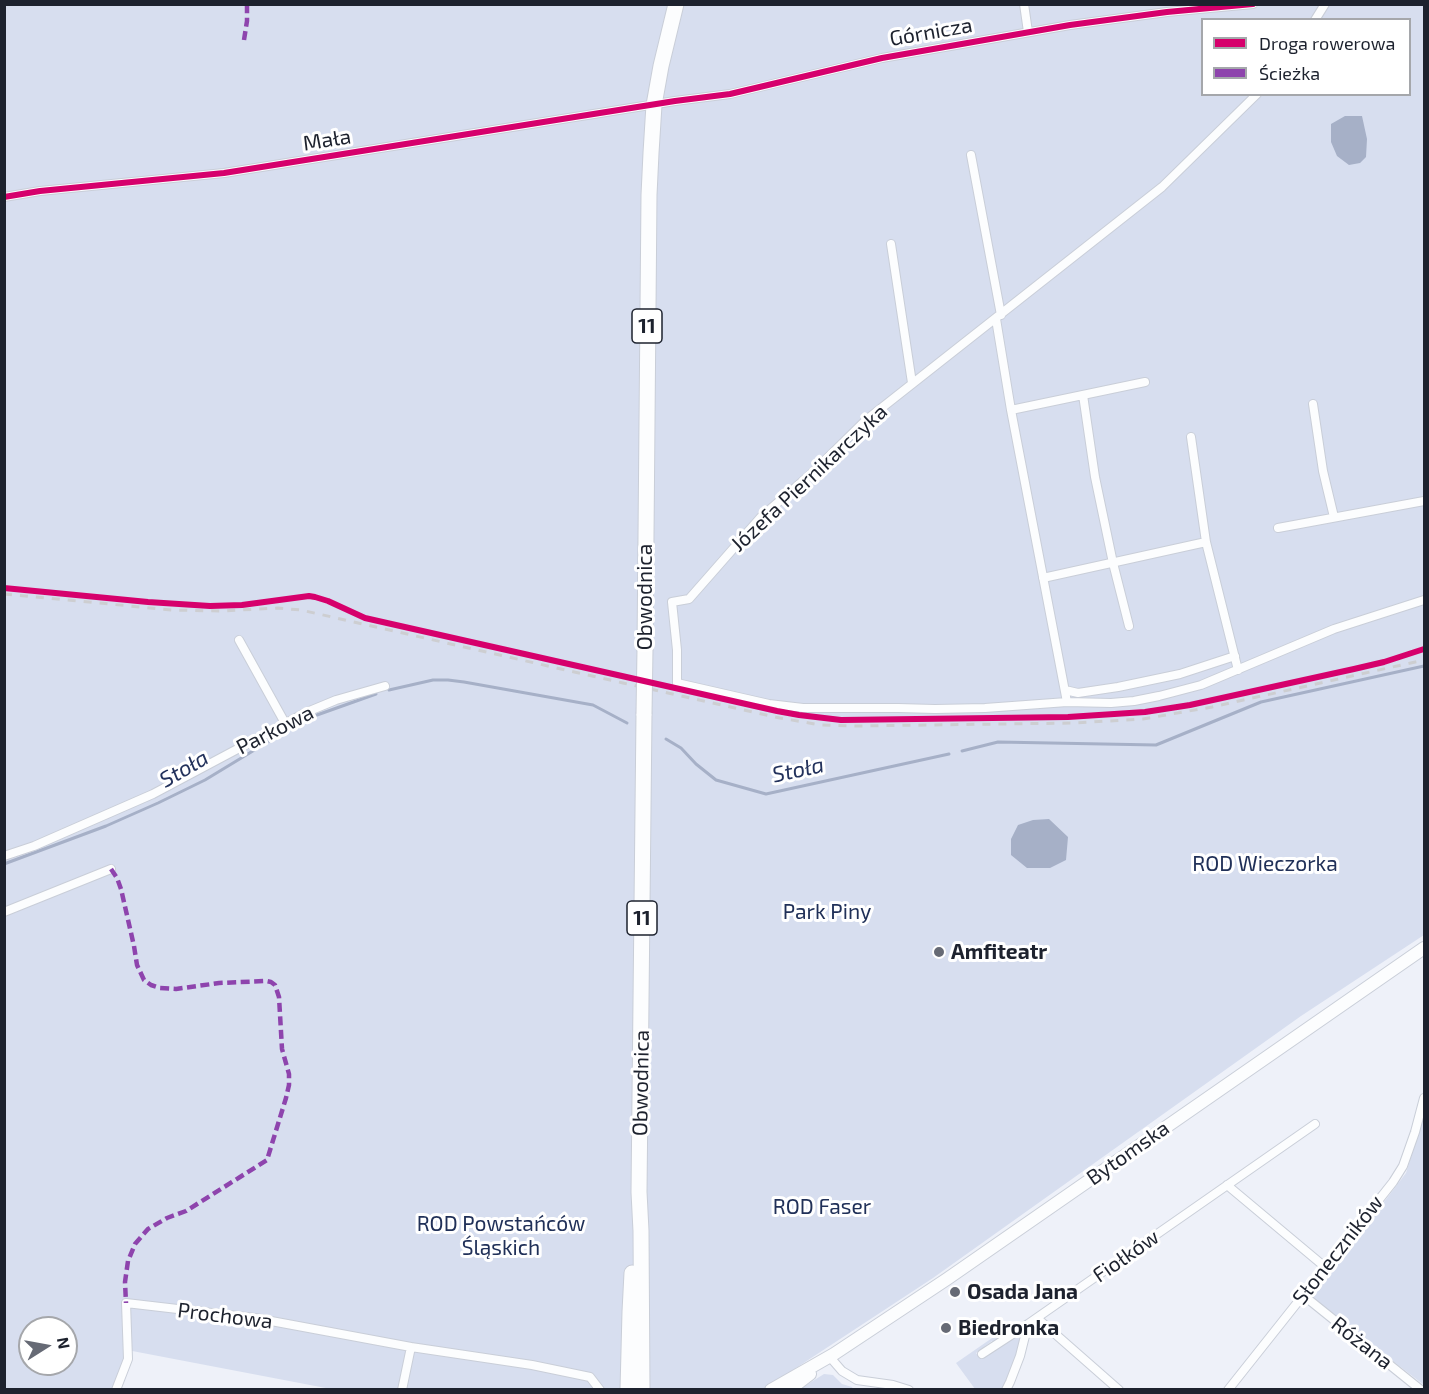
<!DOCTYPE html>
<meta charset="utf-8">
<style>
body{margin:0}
#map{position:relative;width:1429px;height:1394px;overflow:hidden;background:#eef1f9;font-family:"Exo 2",sans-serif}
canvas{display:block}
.frame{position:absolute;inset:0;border:6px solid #1d222e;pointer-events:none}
.legend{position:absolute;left:1201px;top:18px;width:210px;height:78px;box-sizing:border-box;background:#fff;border:2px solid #a5a7ab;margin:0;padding:8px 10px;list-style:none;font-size:18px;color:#1d222e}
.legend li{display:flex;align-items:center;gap:12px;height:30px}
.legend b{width:30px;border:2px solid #a5a7ab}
.north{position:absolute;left:18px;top:1316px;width:60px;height:60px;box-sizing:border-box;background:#fff;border:2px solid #a5a7ab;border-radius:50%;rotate:79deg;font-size:16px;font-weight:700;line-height:24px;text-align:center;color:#1d222e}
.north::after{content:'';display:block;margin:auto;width:21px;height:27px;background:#666a75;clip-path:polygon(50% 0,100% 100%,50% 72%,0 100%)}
</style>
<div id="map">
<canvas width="1429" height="1394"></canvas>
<div class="frame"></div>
<ul class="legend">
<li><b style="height:8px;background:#d6006c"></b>Droga rowerowa</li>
<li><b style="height:8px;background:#8e44ad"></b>Ścieżka</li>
</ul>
<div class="north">N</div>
</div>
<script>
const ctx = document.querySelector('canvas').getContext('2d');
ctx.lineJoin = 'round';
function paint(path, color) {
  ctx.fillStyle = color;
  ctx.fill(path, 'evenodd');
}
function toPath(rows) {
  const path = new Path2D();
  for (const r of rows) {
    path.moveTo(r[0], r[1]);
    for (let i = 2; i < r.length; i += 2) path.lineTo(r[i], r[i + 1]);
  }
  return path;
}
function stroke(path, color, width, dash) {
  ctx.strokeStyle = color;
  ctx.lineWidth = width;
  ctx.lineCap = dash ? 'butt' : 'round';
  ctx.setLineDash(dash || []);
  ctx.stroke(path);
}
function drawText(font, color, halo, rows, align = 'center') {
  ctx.font = font + ' "Exo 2",sans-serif';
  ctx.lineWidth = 6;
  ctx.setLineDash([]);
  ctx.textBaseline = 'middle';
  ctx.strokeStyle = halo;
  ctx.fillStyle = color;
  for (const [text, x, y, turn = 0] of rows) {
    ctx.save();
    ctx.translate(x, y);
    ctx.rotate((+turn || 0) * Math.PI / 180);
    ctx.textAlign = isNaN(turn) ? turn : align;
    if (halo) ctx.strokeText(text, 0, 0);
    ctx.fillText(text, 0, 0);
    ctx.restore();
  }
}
paint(toPath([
 [5,5,1424,5,1424,935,1301,1016,933,1278,764,1389,331,1389,127,1350,120,1389,5,1390],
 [1202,20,1410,20,1410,94,1202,94],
 [30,1328,66,1328,66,1364,30,1364],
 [1424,1115,1424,1385,1311,1298,1406,1173],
 [1020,1332,1023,1337,1017,1357,1003,1389,975,1389,956,1363,995,1336,996,1338,999,1336,1001,1338,994,1343,992,1341,976,1353,980,1358],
 [824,1374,833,1375,842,1384,852,1387,853,1389,800,1389]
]), '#d7deef');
paint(toPath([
 [1345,116,1362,116,1367,139,1366,157,1360,163,1349,165,1337,156,1331,142,1331,124],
 [1049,819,1068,837,1066,860,1050,868,1027,868,1011,855,1011,839,1018,825,1033,820]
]), '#a6b0c7');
stroke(toPath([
 [389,690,433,680,448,680,464,682,593,705,627,723],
 [666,739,681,748,696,764,716,780,766,794,949,754],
 [962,751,998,742,1156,745,1261,702,1424,666],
 [4,864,106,826,158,803,205,780,299,723,317,715,376,694]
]), '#a6b0c7', 3);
const street = toPath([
 [1024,4,1028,32],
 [1315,20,1325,4],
 [1257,94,1162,187,865,421,811,474,761,517,689,599,672,602,677,650,677,683,769,704,803,708,898,708,935,709,985,708,1067,702,1111,703,1134,701,1159,696,1201,685,1334,629,1424,600],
 [971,155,1001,315],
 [4,197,40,191,224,173,675,101,730,94,882,58,1070,25,1167,12,1253,4],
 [891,244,912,383],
 [996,319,1011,410,1067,702],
 [1083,395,1095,477,1113,563,1129,626],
 [1313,404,1323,471,1334,517],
 [1011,410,1145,382],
 [1191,437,1206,542,1238,670],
 [1278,528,1424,501],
 [1043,578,1206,542],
 [239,640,285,723],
 [1065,690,1078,693,1118,687,1180,674,1235,656],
 [4,856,34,846,153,794,307,712,336,700,385,686],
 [4,912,111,869],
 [1227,1185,1325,1267],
 [1303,1295,1421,1390],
 [1037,1318,1119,1390],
 [982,1354,1028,1324,1315,1124],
 [829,1356,842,1371,857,1380,893,1385,909,1390],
 [116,1390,128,1359,126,1303,255,1318,411,1347,532,1365,590,1377,600,1390],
 [402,1390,411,1347],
 [1006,1390,1010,1382,1020,1356,1025,1336,1024,1327],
 [1228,1390,1393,1182,1403,1166,1415,1132,1424,1098]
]);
const secondary = toPath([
 [771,1390,834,1354,947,1279,1424,948],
 [789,1390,810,1374]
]);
const highway = toPath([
 [645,649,649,195,651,153,654,105,661,66,676,4],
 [628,1390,630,1312,632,1273],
 [642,1390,641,1231,639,1192,644,714]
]);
stroke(street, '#c9ced8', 10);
stroke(secondary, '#c9ced8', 14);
stroke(highway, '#c9ced8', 17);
stroke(street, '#fcfdfe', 8);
stroke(secondary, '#fcfdfe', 12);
stroke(highway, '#fcfdfe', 15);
stroke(toPath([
 [4,594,172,610,221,611,278,608,301,610,623,683,780,718,821,725,855,726,1074,723,1143,719,1212,707,1424,660]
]), '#cdced1', 3, [8, 8]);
const highwayBridge = toPath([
 [644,714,645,649]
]);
stroke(highwayBridge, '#c9ced8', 17, []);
stroke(highwayBridge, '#fcfdfe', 15);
stroke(toPath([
 [244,40,247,21,247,4],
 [111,869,117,878,121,889,134,946,137,965,144,980,151,985,160,988,176,989,219,983,266,981,271,982,275,985,279,997,282,1049,289,1074,289,1085,286,1098,267,1160,186,1211,167,1218,148,1229,135,1244,128,1261,125,1282,126,1303]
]), '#8e44ad', 4.5, [9, 4.5]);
stroke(toPath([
 [4,197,40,191,224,173,675,101,730,94,882,58,1070,25,1167,12,1253,4],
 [4,588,148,602,210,606,242,605,309,596,315,597,328,601,365,618,387,623,777,711,799,715,841,720,1068,717,1145,712,1190,705,1354,669,1384,662,1424,649]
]), '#d6006c', 6);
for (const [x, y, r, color] of [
 [939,952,6,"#666a75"],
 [955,1292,6,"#666a75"],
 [946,1328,6,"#666a75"]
]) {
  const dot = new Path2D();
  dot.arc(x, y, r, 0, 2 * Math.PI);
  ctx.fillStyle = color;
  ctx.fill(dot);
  stroke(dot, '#fff', 2);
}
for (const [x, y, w] of [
 [647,326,30],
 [642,918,30]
]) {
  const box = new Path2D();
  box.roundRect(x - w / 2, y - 17, w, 34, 4.5);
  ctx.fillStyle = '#fff';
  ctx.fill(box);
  stroke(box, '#1d222e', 1.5);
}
drawText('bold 20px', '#1d222e', null, [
 ["11",647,326],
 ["11",642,918]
]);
drawText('21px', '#1d222e', '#fff', [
 ["Górnicza",931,32,-10],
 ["Mała",327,140,-9],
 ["Józefa Piernikarczyka",809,478,-43],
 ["Obwodnica",645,597,-90],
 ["Parkowa",275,730,-27],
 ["Obwodnica",641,1083,-89],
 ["Bytomska",1128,1153,-35],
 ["Słoneczników",1338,1250,-52],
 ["Fiołków",1126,1256,-35],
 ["Prochowa",225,1316,7],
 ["Różana",1362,1343,38]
]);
drawText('21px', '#203058', '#fff', [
 ["ROD Wieczorka",1265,864],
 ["Park Piny",827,912],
 ["ROD Faser",822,1207],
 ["ROD Powstańców",501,1224],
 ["Śląskich",501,1248]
]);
drawText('bold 21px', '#1d222e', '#fff', [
 ["Amfiteatr",951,952],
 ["Osada Jana",967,1292],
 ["Biedronka",958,1328]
], 'left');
drawText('italic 22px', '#23325c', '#fff', [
 ["Stoła",184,769,-30],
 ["Stoła",798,770,-12]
]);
</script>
